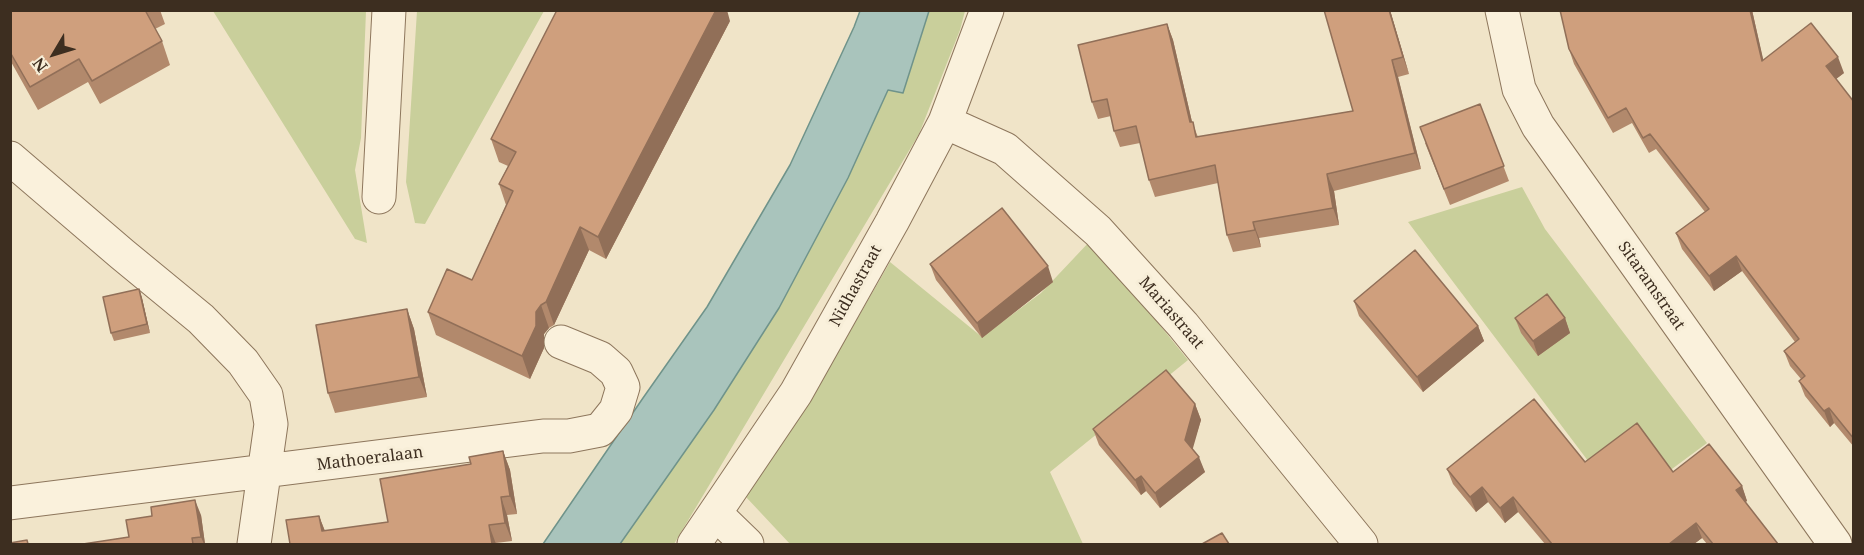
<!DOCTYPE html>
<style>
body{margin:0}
#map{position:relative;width:1864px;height:555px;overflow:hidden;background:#f0e4c8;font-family:"Noto Serif",serif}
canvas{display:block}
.frame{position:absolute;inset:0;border:12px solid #3d2e20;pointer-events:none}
.north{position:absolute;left:24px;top:24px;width:60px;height:60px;-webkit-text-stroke:4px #f7eed8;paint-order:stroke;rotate:232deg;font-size:16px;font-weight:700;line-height:24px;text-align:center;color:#3d2e20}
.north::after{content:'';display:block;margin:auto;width:21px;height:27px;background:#3d2e20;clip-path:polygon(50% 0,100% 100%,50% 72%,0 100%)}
</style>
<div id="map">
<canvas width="1864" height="555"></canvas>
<div class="frame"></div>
<div class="north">N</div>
</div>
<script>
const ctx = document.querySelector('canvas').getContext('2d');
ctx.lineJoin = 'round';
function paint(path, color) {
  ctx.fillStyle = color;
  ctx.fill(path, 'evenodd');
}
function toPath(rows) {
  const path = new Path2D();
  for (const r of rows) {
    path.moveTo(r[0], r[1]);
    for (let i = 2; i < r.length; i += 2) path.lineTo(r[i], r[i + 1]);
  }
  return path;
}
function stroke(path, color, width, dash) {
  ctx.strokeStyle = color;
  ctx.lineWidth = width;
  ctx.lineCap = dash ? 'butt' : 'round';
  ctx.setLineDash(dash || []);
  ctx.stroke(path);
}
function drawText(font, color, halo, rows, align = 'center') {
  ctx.font = font + ' "Noto Serif",serif';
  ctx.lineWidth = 6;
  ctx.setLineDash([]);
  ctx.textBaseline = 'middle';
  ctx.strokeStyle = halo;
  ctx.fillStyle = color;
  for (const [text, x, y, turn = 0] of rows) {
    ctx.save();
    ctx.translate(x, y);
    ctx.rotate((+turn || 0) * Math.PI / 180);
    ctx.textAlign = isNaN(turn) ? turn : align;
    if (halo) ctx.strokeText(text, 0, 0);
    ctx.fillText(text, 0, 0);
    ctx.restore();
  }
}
paint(toPath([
 [213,11,366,11,361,138,355,170,367,243,355,239],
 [417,11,544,11,425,224,415,223,406,182],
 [929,11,965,11,960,30,919,134,674,544,620,544,714,410,779,308,848,178,888,90,903,93],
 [1522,187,1545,229,1707,443,1622,506,1408,222],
 [1091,240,1188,360,1050,472,1083,544,790,544,746,497,807,406,890,262,982,337,1041,293]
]), '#c9cf9b');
const water = toPath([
 [860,11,929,11,903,93,888,90,848,178,779,308,714,410,620,544,543,544,643,398,707,307,790,165,854,27,860,11]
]);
paint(water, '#a9c4bc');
stroke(water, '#6f938a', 1.5);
const minor = toPath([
 [1502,10,1519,89,1538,126,1835,544],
 [945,122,1005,149,1098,231,1183,325,1361,544],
 [10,158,122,254,201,319,243,362,266,395,271,424,254,544],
 [379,197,389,10],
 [10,503,543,436,569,436,600,430,616,410,623,387,616,372,600,358,561,342],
 [715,513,747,544],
 [694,544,796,393,892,222,945,122,987,10]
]);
stroke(minor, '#8d765c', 35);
stroke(minor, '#faf1dc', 33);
paint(toPath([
 [10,10,160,10,165,24,155,29,162,41,170,65,100,104,88,82,38,110,10,60],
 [1324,10,1390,10,1409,74,1398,77,1421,169,1334,191,1339,225,1259,238,1261,247,1233,252,1227,235,1218,183,1155,197,1149,180,1140,143,1120,147,1114,131,1111,116,1098,119,1092,102,1167,24,1173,40,1192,122,1198,137,1353,111],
 [1560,10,1752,10,1763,60,1844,73,1836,79,1854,102,1854,447,1834,423,1830,427,1805,396,1799,381,1801,379,1790,366,1784,351,1795,342,1742,271,1714,291,1682,249,1676,233,1705,212,1656,149,1649,153,1632,123,1613,133,1574,64,1569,49],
 [730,21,606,259,589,250,554,325,549,328,544,334,544,348,530,379,436,335,428,312,472,280,506,205,499,184,508,166,499,162,491,139],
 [1480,104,1509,181,1450,205,1425,143],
 [930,264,1053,282,982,338,936,280],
 [139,289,142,298,150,333,114,341,111,333],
 [1354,301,1478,326,1484,341,1423,392,1359,316],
 [407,309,414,329,427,397,335,413,328,393],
 [1515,318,1565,318,1570,333,1538,356,1521,333],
 [1195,404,1201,420,1192,448,1205,472,1160,508,1146,491,1141,495,1099,445,1093,429],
 [503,451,510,470,517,514,507,515,512,541,496,543,290,544,319,516,325,531,388,522,471,464],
 [1585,462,1673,472,1742,486,1747,501,1745,502,1778,544,1707,544,1702,538,1694,544,1545,544,1518,512,1505,523,1488,502,1476,512,1453,484,1447,469],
 [201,515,205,544,83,544,129,537,152,516]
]), '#b2896c');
paint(toPath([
 [716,10,727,10,730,21,606,259,598,237],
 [1389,10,1390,10,1409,74,1403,57],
 [1750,10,1752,10,1767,76,1762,61],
 [1167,24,1173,40,1196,139,1190,122],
 [1838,57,1844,73,1832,82,1826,66],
 [1392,60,1398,77,1421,169,1415,153],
 [1327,174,1334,191,1339,225,1333,208],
 [1253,222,1259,238,1261,247,1255,230],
 [580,227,589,250,554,325,546,302],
 [1736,256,1742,271,1714,291,1709,276],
 [1048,266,1053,282,982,338,977,323],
 [139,289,142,298,150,333,147,324],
 [541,305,549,328,544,334,544,348,530,379,522,356,536,312],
 [407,309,414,329,427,397,419,377],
 [1565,318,1570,333,1538,356,1533,341],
 [1478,326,1484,341,1423,392,1417,377],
 [1195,404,1201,420,1191,455,1185,440],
 [1829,408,1834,423,1830,427,1824,411],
 [503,451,510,470,517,514,510,496],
 [1199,457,1205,472,1160,508,1155,493],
 [1141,476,1146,491,1141,495,1135,480],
 [1742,486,1747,501,1741,505,1736,490],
 [1482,487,1488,502,1476,512,1470,497],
 [501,497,507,515,512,541,505,523],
 [1513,497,1518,512,1505,523,1500,508],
 [195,500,201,515,205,544,204,544,201,537],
 [319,516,326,534,322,531],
 [1696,523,1702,538,1694,544,1669,544],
 [489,525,496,544,492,544]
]), '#916f58');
const building = toPath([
 [10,10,145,10,162,41,92,81,79,59,30,87,10,52,10,10],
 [557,10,716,10,598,237,580,227,546,302,541,305,536,312,536,326,522,356,428,312,447,269,472,280,513,191,499,184,516,152,491,139,557,10],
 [1324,10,1389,10,1403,57,1392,60,1415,153,1327,174,1333,208,1253,222,1255,230,1227,235,1215,165,1149,180,1136,126,1114,131,1107,99,1092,102,1078,45,1167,24,1190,122,1193,122,1196,137,1353,111,1324,10],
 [1560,10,1750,10,1762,61,1811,23,1838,57,1826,66,1854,102,1854,439,1829,408,1824,411,1799,381,1805,376,1784,351,1799,339,1736,256,1709,276,1676,233,1709,209,1650,134,1643,138,1626,108,1608,118,1569,49,1560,10],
 [1480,104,1504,166,1444,189,1420,127,1480,104],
 [1002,208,1048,266,977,323,930,264,1002,208],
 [1415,250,1478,326,1417,377,1354,301,1415,250],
 [139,289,147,324,111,333,103,297,139,289],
 [1547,294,1565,318,1533,341,1515,318,1547,294],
 [407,309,419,377,328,393,316,325,407,309],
 [1166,370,1195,404,1185,440,1199,457,1155,493,1141,476,1135,480,1093,429,1166,370],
 [1534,399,1585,462,1637,423,1673,472,1709,444,1742,486,1736,490,1778,544,1713,544,1696,523,1669,544,1552,544,1513,497,1500,508,1482,487,1470,497,1447,469,1534,399],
 [503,451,510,496,501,497,505,523,489,525,492,544,290,544,286,520,319,516,322,531,388,522,380,479,471,464,469,457,503,451],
 [195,500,201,537,192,538,193,544,83,544,129,537,126,520,152,516,151,507,195,500],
 [1222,533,1229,544,1202,544,1222,533],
 [27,540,28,544,10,544,10,543,27,540]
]);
paint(building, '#cf9f7d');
stroke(building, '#916f58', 1.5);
drawText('16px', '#3d2e20', '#f7eed8', [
 ["Nidhastraat",856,286,-61],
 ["Sitaramstraat",1651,286,55],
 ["Mariastraat",1171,313,49],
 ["Mathoeralaan",370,459,-7]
]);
</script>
